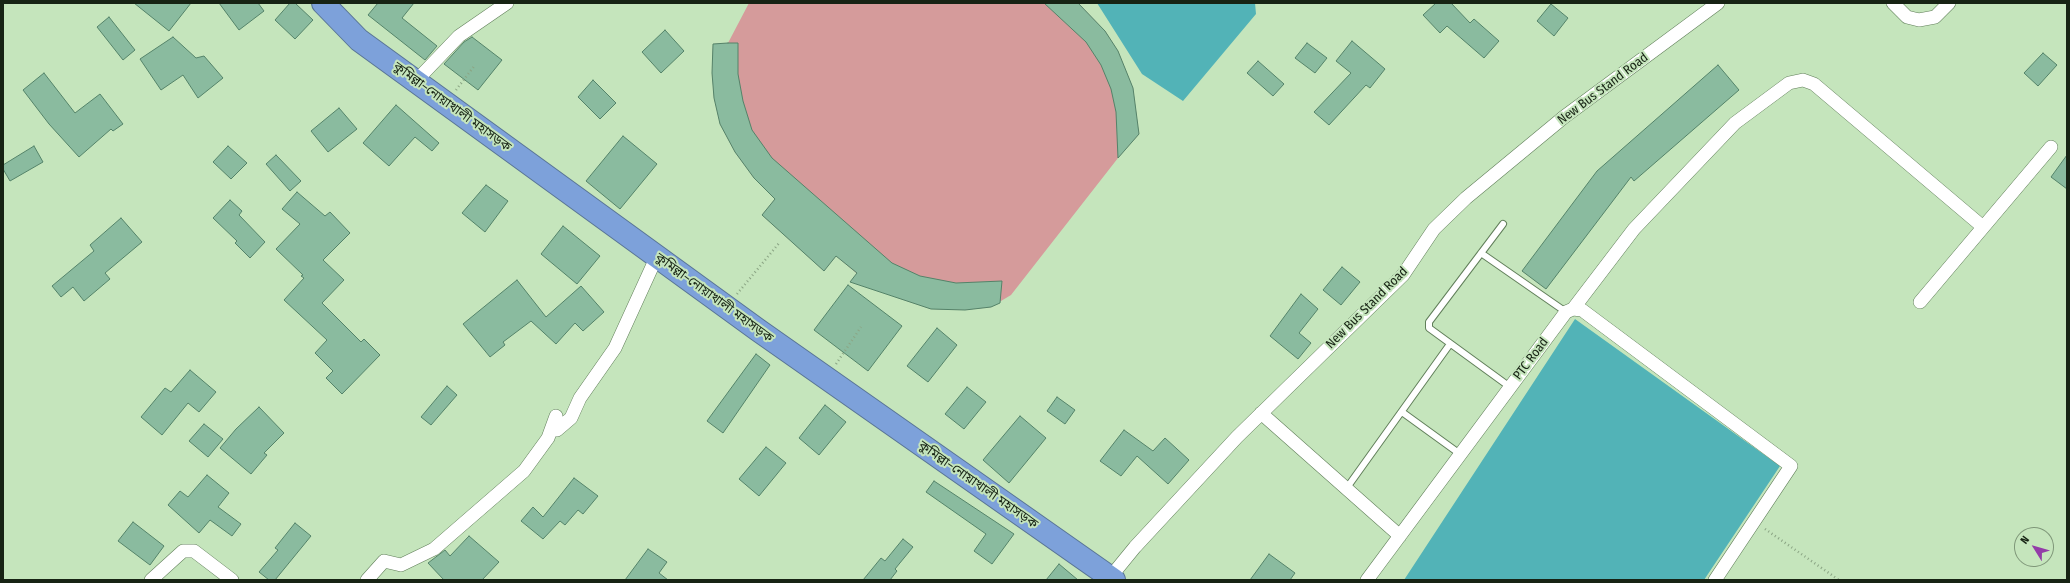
<!DOCTYPE html>
<meta charset="utf-8">
<style>
body{margin:0}
#map{position:relative;width:2070px;height:583px;overflow:hidden;background:#c5e5bc;font-family:"Fira Sans Condensed",sans-serif}
canvas{display:block}
.frame{position:absolute;inset:0;border:4px solid #172314;pointer-events:none}
.north{position:absolute;left:2014px;top:527px;width:40px;height:40px;box-sizing:border-box;background:#c5e5bc;border:1px solid #7f9779;border-radius:50%;rotate:307deg;font-size:11px;font-weight:700;line-height:16px;text-align:center;color:#172314}
.north::after{content:'';display:block;margin:auto;width:14px;height:18px;background:#933ca8;clip-path:polygon(50% 0,100% 100%,50% 72%,0 100%)}
</style>
<div id="map">
<canvas width="2070" height="583"></canvas>
<div class="frame"></div>
<div class="north">N</div>
</div>
<script>
const ctx = document.querySelector('canvas').getContext('2d');
ctx.lineJoin = 'round';
function paint(path, color) {
  ctx.fillStyle = color;
  ctx.fill(path, 'evenodd');
}
function toPath(rows) {
  const path = new Path2D();
  for (const r of rows) {
    path.moveTo(r[0], r[1]);
    for (let i = 2; i < r.length; i += 2) path.lineTo(r[i], r[i + 1]);
  }
  return path;
}
function stroke(path, color, width, dash) {
  ctx.strokeStyle = color;
  ctx.lineWidth = width;
  ctx.lineCap = dash ? 'butt' : 'round';
  ctx.setLineDash(dash || []);
  ctx.stroke(path);
}
function drawText(font, color, halo, rows, align = 'center') {
  ctx.font = font + ' "Fira Sans Condensed","Noto Sans Bengali",sans-serif';
  ctx.lineWidth = 4;
  ctx.setLineDash([]);
  ctx.textBaseline = 'middle';
  ctx.strokeStyle = halo;
  ctx.fillStyle = color;
  for (const [text, x, y, turn = 0] of rows) {
    ctx.save();
    ctx.translate(x, y);
    ctx.rotate((+turn || 0) * Math.PI / 180);
    ctx.textAlign = isNaN(turn) ? turn : align;
    if (halo) ctx.strokeText(text, 0, 0);
    ctx.fillText(text, 0, 0);
    ctx.restore();
  }
}
paint(toPath([
 [749,3,1078,3,1105,31,1118,51,1133,88,1139,134,1118,158,1011,295,991,307,965,310,931,309,898,298,860,276,836,256,824,271,762,215,775,199,754,178,735,152,720,124,714,98,712,73,713,44,728,43]
]), '#d59b9b');
paint(toPath([
 [1097,3,1255,3,1256,14,1183,101,1142,74],
 [1575,319,1780,466,1704,580,1404,580]
]), '#52b3b7');
const building = toPath([
 [134,3,191,3,169,31,134,3],
 [219,3,258,3,264,11,239,30,219,3],
 [290,3,295,3,313,20,295,39,275,20,290,3],
 [378,3,414,3,402,18,437,46,425,60,368,15,378,3],
 [1044,3,1078,3,1105,31,1118,51,1133,88,1139,134,1118,158,1116,112,1111,89,1101,65,1086,42,1044,3],
 [1436,3,1451,3,1470,23,1474,19,1499,41,1484,58,1447,26,1440,33,1423,15,1436,3],
 [1551,4,1568,18,1554,36,1537,21,1551,4],
 [109,17,135,50,123,60,97,27,109,17],
 [665,30,684,51,661,73,642,52,665,30],
 [173,37,196,58,204,56,223,78,198,98,183,75,161,90,140,59,173,37],
 [472,37,502,60,478,90,444,64,464,42,472,37],
 [1352,41,1385,69,1370,88,1366,85,1329,125,1314,112,1351,73,1336,61,1352,41],
 [728,43,738,43,738,74,743,101,752,130,772,158,892,263,920,276,956,283,1002,281,1000,303,991,307,965,310,931,309,850,282,857,273,836,256,824,271,762,215,775,199,754,178,735,152,720,124,714,98,712,73,713,44,728,43],
 [1307,43,1327,58,1315,73,1295,58,1307,43],
 [2043,53,2057,65,2038,86,2024,73,2043,53],
 [1258,61,1284,84,1273,96,1247,73,1258,61],
 [1718,65,1739,90,1634,181,1631,177,1546,289,1522,271,1597,171,1718,65],
 [44,73,75,113,100,94,123,124,113,131,111,129,79,157,49,124,23,90,44,73],
 [593,80,616,103,600,119,578,97,593,80],
 [396,105,439,143,432,151,415,137,389,166,363,143,396,105],
 [339,108,357,129,328,152,311,131,339,108],
 [623,136,657,164,620,209,586,181,623,136],
 [34,146,43,162,10,181,3,169,3,165,34,146],
 [228,146,247,163,231,179,213,162,228,146],
 [276,155,301,181,290,191,266,164,276,155],
 [2067,155,2067,189,2051,177,2067,155],
 [486,185,508,201,485,232,462,213,486,185],
 [297,192,325,216,330,212,350,233,323,260,344,280,322,303,361,342,364,339,380,355,342,394,326,378,333,371,315,353,327,340,284,300,304,278,301,276,303,275,276,249,300,224,282,209,297,192],
 [230,200,242,211,239,215,265,242,250,258,235,243,237,241,213,218,230,200],
 [121,218,142,242,105,273,110,279,84,301,73,287,61,297,52,286,94,251,90,245,121,218],
 [563,226,600,256,577,284,541,254,563,226],
 [1342,267,1360,282,1341,305,1323,290,1342,267],
 [517,280,546,317,581,286,604,312,583,331,575,323,556,344,531,321,503,342,505,345,490,357,463,324,517,280],
 [848,285,902,326,868,371,814,330,848,285],
 [1301,294,1318,309,1299,333,1311,343,1298,359,1270,336,1301,294],
 [937,328,957,345,928,382,907,366,937,328],
 [756,354,770,365,723,433,707,421,756,354],
 [190,370,216,392,199,412,188,403,162,435,141,417,165,388,171,392,190,370],
 [447,386,457,395,431,425,421,417,447,386],
 [967,387,986,402,964,429,945,414,967,387],
 [1057,397,1075,410,1065,424,1047,411,1057,397],
 [825,405,846,422,819,455,799,438,825,405],
 [259,407,284,433,264,453,267,455,251,474,220,448,236,429,259,407],
 [1020,416,1046,438,1009,483,983,460,1020,416],
 [204,424,223,439,208,457,189,441,204,424],
 [1124,430,1153,451,1165,438,1189,460,1168,484,1137,456,1121,476,1100,461,1124,430],
 [766,447,786,463,759,496,739,479,766,447],
 [207,475,229,493,218,507,241,524,232,536,210,520,199,533,168,505,180,491,188,497,207,475],
 [574,478,598,496,583,514,578,510,565,525,560,521,543,539,521,521,533,507,543,517,574,478],
 [934,481,1014,534,992,564,974,551,986,534,926,492,934,481],
 [133,522,164,546,150,565,118,541,133,522],
 [295,523,311,536,275,580,269,580,259,572,278,550,275,548,295,523],
 [469,536,499,562,482,580,444,580,428,563,445,550,450,556,469,536],
 [903,539,913,547,895,569,897,571,890,580,863,580,881,558,885,561,903,539],
 [648,549,667,562,659,573,668,580,625,580,648,549],
 [1269,554,1295,573,1290,580,1250,580,1269,554],
 [1059,564,1078,580,1046,580,1059,564]
]);
paint(building, '#8abb9f');
stroke(building, '#548369', 1);
const lane = toPath([
 [1503,224,1429,322,1429,328,1510,387],
 [1481,253,1566,312],
 [1402,412,1460,454],
 [1346,489,1450,344]
]);
const street = toPath([
 [1893,3,1907,17,1919,20,1935,17,1949,3],
 [416,81,459,36,507,3],
 [1920,302,2051,147],
 [1573,309,1634,229,1735,123,1789,83,1803,80,1814,84,1983,227],
 [1261,413,1400,536],
 [151,580,183,551,194,551,232,580],
 [367,580,384,561,401,565,434,549,524,471,548,438,556,416,557,430,571,418,580,398,615,348,657,256],
 [1108,580,1135,547,1237,437,1403,275,1434,229,1466,198,1564,117,1718,3],
 [1367,580,1566,312,1573,309,1582,310,1791,466,1715,580]
]);
const highway = toPath([
 [323,3,359,40,758,330,1114,580]
]);
stroke(lane, '#617f5a', 8);
stroke(street, '#617f5a', 14);
stroke(highway, '#597595', 24);
stroke(toPath([
 [456,90,475,65],
 [737,294,780,242],
 [836,364,861,327],
 [1765,529,1839,580]
]), '#8ba584', 2.5, [1, 3]);
stroke(lane, '#fff', 6);
stroke(street, '#fff', 13);
stroke(highway, '#7da1da', 22);
drawText('13px', '#172314', '#c5e5bc', [
 ["New Bus Stand Road",1603,89,-37],
 ["কুমিল্লা–নোয়াখালী মহাসড়ক",452,107,36],
 ["কুমিল্লা–নোয়াখালী মহাসড়ক",714,298,36],
 ["New Bus Stand Road",1367,308,-45],
 ["PTC Road",1531,359,-53],
 ["কুমিল্লা–নোয়াখালী মহাসড়ক",978,485,35]
]);
</script>
